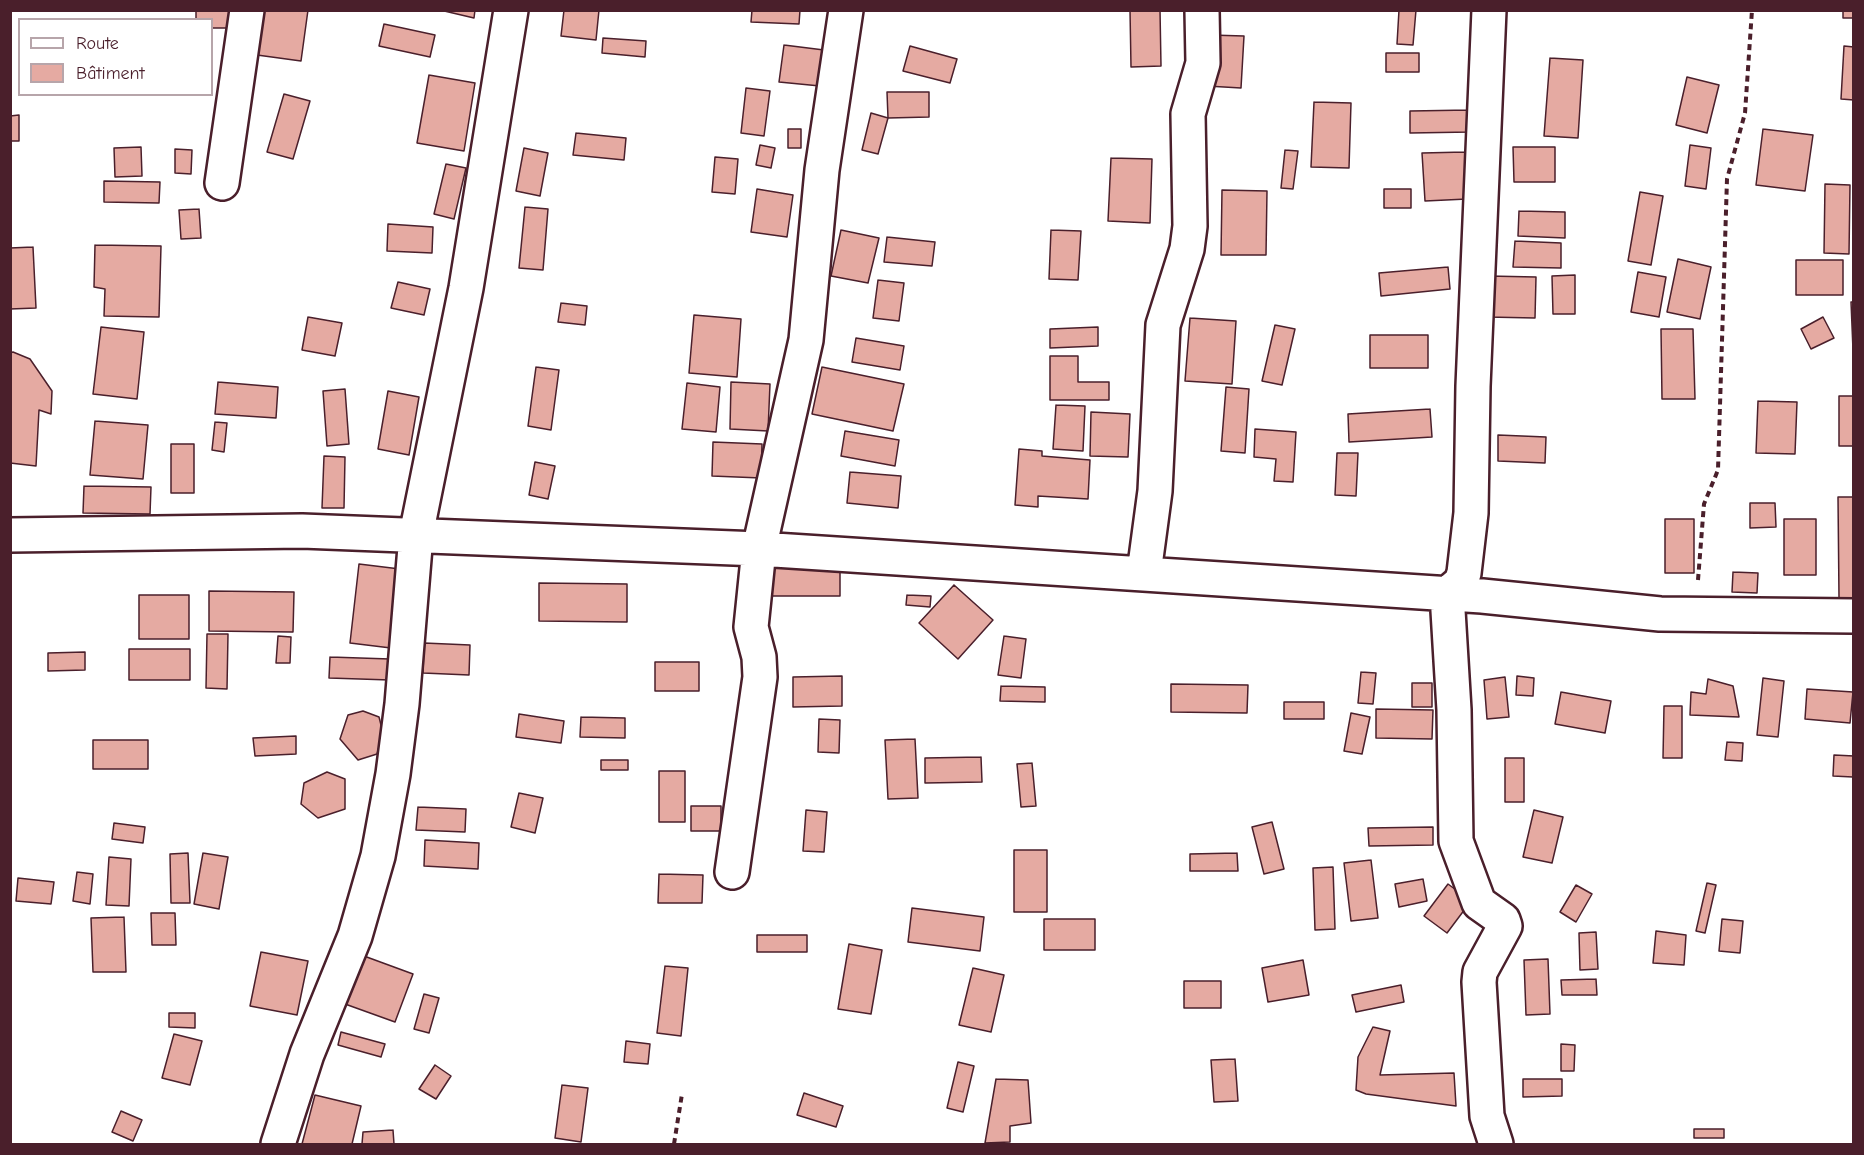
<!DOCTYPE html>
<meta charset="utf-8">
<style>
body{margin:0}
#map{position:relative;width:1864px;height:1155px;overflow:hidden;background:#fff;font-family:"Comic Neue",sans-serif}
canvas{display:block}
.frame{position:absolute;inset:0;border:12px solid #4a1f2b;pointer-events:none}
.legend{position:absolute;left:18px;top:18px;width:195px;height:78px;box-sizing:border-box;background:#fff;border:2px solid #b7a5aa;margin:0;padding:8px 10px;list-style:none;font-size:18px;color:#4a1f2b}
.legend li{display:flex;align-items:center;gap:12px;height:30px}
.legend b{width:30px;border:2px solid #b7a5aa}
</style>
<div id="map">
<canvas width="1864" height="1155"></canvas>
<div class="frame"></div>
<ul class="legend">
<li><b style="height:8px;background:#fff"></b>Route</li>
<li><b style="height:16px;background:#e5aaa2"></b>Bâtiment</li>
</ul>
</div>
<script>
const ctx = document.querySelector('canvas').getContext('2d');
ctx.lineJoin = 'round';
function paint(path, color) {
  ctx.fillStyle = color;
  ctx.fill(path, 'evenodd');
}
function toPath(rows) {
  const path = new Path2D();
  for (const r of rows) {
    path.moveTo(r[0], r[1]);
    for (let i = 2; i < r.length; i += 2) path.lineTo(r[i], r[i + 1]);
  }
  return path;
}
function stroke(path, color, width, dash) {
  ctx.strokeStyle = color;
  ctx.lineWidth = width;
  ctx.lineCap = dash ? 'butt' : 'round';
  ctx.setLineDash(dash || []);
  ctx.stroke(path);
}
const building = toPath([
 [196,10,230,10,230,28,212,28,212,20,196,20,196,10],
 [264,10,308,10,301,61,257,55,264,10],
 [440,10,475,10,474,18,440,10],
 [564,10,599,10,596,40,561,36,564,10],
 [752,10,800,10,799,24,751,22,752,10],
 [1130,10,1160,10,1161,66,1131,67,1130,10],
 [1399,10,1416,10,1413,45,1397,44,1399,10],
 [1843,10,1854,10,1854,18,1843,18,1843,10],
 [384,24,435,35,430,57,379,46,384,24],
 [1210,35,1244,36,1241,88,1207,86,1210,35],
 [603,38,646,41,645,57,602,53,603,38],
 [784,45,824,50,820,86,779,82,784,45],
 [910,46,957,59,950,83,903,71,910,46],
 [1844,46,1854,47,1854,100,1841,99,1844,46],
 [1386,53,1419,53,1419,72,1386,72,1386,53],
 [1550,58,1583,60,1578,138,1544,136,1550,58],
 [429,75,475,83,464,151,417,143,429,75],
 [1687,77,1719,85,1707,133,1676,125,1687,77],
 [746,88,770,91,764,136,741,133,746,88],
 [887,92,929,92,929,117,888,118,887,92],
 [284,94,310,101,293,159,267,152,284,94],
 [1314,102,1351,103,1349,168,1311,167,1314,102],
 [1470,110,1471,132,1410,133,1410,111,1470,110],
 [871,113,888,118,878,154,862,150,871,113],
 [19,115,19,141,10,141,10,116,19,115],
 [788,129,801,129,801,148,788,148,788,129],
 [1763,129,1813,135,1805,191,1756,185,1763,129],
 [576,133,626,138,624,160,573,155,576,133],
 [760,145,775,148,771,168,756,165,760,145],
 [1690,145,1711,148,1706,189,1685,186,1690,145],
 [141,147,142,176,115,177,114,148,141,147],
 [1513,147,1555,147,1555,182,1514,182,1513,147],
 [524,148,548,153,540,196,516,191,524,148],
 [175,149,192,150,191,174,175,173,175,149],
 [1285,150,1298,151,1293,189,1281,188,1285,150],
 [1465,152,1467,199,1425,201,1422,153,1465,152],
 [715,157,738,159,735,194,712,192,715,157],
 [1111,158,1152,159,1150,223,1108,221,1111,158],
 [446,164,466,168,454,219,434,214,446,164],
 [104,181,160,182,159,203,104,202,104,181],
 [1825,184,1850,185,1849,254,1824,253,1825,184],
 [757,189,793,195,787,237,751,232,757,189],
 [1384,189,1411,189,1411,208,1384,208,1384,189],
 [1222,190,1267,191,1266,255,1221,255,1222,190],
 [1640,192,1663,196,1651,265,1628,261,1640,192],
 [525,207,548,209,543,270,519,268,525,207],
 [199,209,201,238,181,239,179,210,199,209],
 [1519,211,1565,212,1565,238,1518,236,1519,211],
 [388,224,433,227,432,253,387,251,388,224],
 [841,230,879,238,868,283,831,276,841,230],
 [1051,230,1081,231,1078,280,1049,279,1051,230],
 [887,237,935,242,932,266,884,262,887,237],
 [1515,241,1561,243,1561,268,1513,267,1515,241],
 [95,245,161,246,159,317,104,316,105,289,94,287,95,245],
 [33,247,36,308,10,309,10,248,33,247],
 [1678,259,1711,267,1700,319,1667,312,1678,259],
 [1796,260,1843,260,1843,295,1796,295,1796,260],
 [1448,267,1450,289,1381,296,1379,273,1448,267],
 [1638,272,1666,277,1659,317,1631,312,1638,272],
 [1575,275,1575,314,1553,314,1552,276,1575,275],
 [1488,276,1536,277,1535,318,1487,317,1488,276],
 [878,280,904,283,899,321,873,318,878,280],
 [398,282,430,289,424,315,391,308,398,282],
 [1851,302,1854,302,1853,350,1851,302],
 [561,303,587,306,585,325,558,322,561,303],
 [694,315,741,319,737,377,689,373,694,315],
 [308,317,342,323,335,356,302,350,308,317],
 [1823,317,1834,338,1811,349,1801,329,1823,317],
 [1190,318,1236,321,1232,384,1185,381,1190,318],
 [1275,325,1295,329,1282,385,1262,381,1275,325],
 [101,327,144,332,137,399,93,394,101,327],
 [1098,327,1098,346,1050,348,1050,329,1098,327],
 [1661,329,1693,329,1695,399,1662,399,1661,329],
 [1370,335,1428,335,1428,368,1370,368,1370,335],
 [856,338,904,346,900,370,852,362,856,338],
 [13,352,30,359,52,391,51,414,39,410,36,466,10,463,10,353,13,352],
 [1050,356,1078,356,1078,382,1109,382,1109,400,1050,400,1050,356],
 [536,367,559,370,551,430,528,426,536,367],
 [822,367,904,384,893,431,812,414,822,367],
 [218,382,278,387,276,418,215,414,218,382],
 [731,382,770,384,768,431,730,429,731,382],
 [687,383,720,387,716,432,682,429,687,383],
 [1226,387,1249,389,1245,453,1221,451,1226,387],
 [345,389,349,444,327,446,323,391,345,389],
 [388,391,419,397,409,455,378,449,388,391],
 [1839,396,1853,396,1853,446,1839,446,1839,396],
 [1758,401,1797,402,1795,454,1756,453,1758,401],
 [1056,405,1085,406,1083,451,1053,449,1056,405],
 [1430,409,1432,437,1349,442,1348,414,1430,409],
 [1091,412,1130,414,1128,457,1090,456,1091,412],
 [95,421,148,425,143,479,90,475,95,421],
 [215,422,227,423,224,452,212,450,215,422],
 [1255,429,1296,432,1293,482,1274,481,1276,459,1254,457,1255,429],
 [845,431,899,440,895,466,841,456,845,431],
 [1498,435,1546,437,1545,463,1498,461,1498,435],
 [713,442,762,444,761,478,712,476,713,442],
 [171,444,194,444,194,493,171,493,171,444],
 [1019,449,1042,451,1042,456,1090,460,1088,499,1038,496,1038,507,1015,505,1019,449],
 [1337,453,1358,453,1356,496,1335,495,1337,453],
 [324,456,345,457,344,508,322,508,324,456],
 [535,462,555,466,548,499,529,495,535,462],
 [850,472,901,476,898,508,847,503,850,472],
 [84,486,151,487,150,514,83,513,84,486],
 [1838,497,1854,497,1854,598,1839,598,1838,497],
 [1750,503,1775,503,1776,527,1750,528,1750,503],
 [1665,519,1694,519,1694,573,1665,573,1665,519],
 [1784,519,1816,519,1816,575,1784,575,1784,519],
 [772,560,840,560,840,596,772,596,772,560],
 [359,564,400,569,391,648,350,643,359,564],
 [1733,572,1758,573,1757,593,1732,592,1733,572],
 [539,583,627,584,627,622,539,621,539,583],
 [954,585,993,620,958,659,919,623,954,585],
 [209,591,294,592,293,632,209,631,209,591],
 [139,595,189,595,189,639,139,639,139,595],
 [907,595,931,596,930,607,906,605,907,595],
 [207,634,228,634,227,689,206,688,207,634],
 [278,636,291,637,290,663,276,663,278,636],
 [1004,636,1026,639,1021,678,998,675,1004,636],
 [424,643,470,645,469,675,423,673,424,643],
 [129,649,190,649,190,680,129,680,129,649],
 [85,652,85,670,48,671,48,653,85,652],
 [330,657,390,659,390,680,329,678,330,657],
 [655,662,699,662,699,691,655,691,655,662],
 [1361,672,1376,673,1373,704,1358,703,1361,672],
 [842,676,842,706,793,707,793,677,842,676],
 [1517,676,1534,678,1533,696,1516,695,1517,676],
 [1505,677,1509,717,1487,719,1484,680,1505,677],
 [1763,678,1784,681,1778,737,1757,735,1763,678],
 [1708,679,1733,686,1739,717,1690,715,1691,692,1706,694,1708,679],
 [1412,683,1432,683,1432,707,1412,707,1412,683],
 [1171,684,1248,685,1247,713,1171,712,1171,684],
 [1001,686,1045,687,1045,702,1000,701,1001,686],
 [1807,689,1853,692,1850,723,1805,719,1807,689],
 [1561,692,1611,701,1605,733,1555,724,1561,692],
 [1284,702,1324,702,1324,719,1284,719,1284,702],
 [1664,706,1682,706,1682,758,1663,758,1664,706],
 [1376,709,1433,710,1432,739,1376,738,1376,709],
 [363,711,379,717,383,733,377,754,358,760,340,739,348,715,363,711],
 [1351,713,1370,717,1362,754,1344,751,1351,713],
 [519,714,564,721,561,743,516,737,519,714],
 [581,717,625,718,625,738,580,737,581,717],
 [819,719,840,720,839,753,818,752,819,719],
 [296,736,296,754,255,756,253,738,296,736],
 [915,739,918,798,888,799,885,740,915,739],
 [93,740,148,740,148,769,93,769,93,740],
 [1727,742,1743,743,1742,761,1725,760,1727,742],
 [1834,755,1854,756,1853,777,1833,776,1834,755],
 [981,757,982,782,925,783,925,758,981,757],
 [1505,758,1524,758,1524,802,1505,802,1505,758],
 [601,760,628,760,628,770,601,770,601,760],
 [1032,763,1036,806,1021,807,1017,764,1032,763],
 [659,771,685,771,685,822,659,822,659,771],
 [327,772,345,779,345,809,318,818,301,804,304,783,327,772],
 [519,793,543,798,535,833,511,827,519,793],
 [691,806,721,806,721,831,691,831,691,806],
 [418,807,466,809,465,832,416,830,418,807],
 [806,810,827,812,824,852,803,851,806,810],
 [1534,810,1563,817,1552,863,1523,857,1534,810],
 [1272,822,1284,869,1264,874,1252,827,1272,822],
 [114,823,145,827,143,843,112,839,114,823],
 [1433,827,1433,845,1369,846,1368,828,1433,827],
 [425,840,479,843,478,869,424,866,425,840],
 [1014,850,1047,850,1047,912,1014,912,1014,850],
 [188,853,190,903,171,903,170,854,188,853],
 [203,853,228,857,219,909,194,904,203,853],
 [1237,853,1238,871,1190,871,1190,854,1237,853],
 [109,857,131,859,129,906,106,905,109,857],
 [1371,860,1378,918,1351,921,1344,863,1371,860],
 [1333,867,1335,929,1315,930,1313,868,1333,867],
 [77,872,93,874,90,904,73,901,77,872],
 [659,874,703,875,702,903,658,903,659,874],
 [18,878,54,882,51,904,16,901,18,878],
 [1423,879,1427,901,1399,907,1395,884,1423,879],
 [1707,883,1716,885,1705,933,1696,931,1707,883],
 [1448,884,1471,901,1447,933,1424,916,1448,884],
 [1576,885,1592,894,1576,922,1560,912,1576,885],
 [912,908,984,917,980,951,908,942,912,908],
 [151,913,175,913,176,945,152,945,151,913],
 [124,917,126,972,93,972,91,918,124,917],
 [1044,919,1095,919,1095,950,1044,950,1044,919],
 [1722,919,1743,921,1740,953,1719,951,1722,919],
 [1656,931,1686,935,1684,965,1653,963,1656,931],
 [1596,932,1598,969,1580,970,1579,933,1596,932],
 [757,935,807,935,807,952,757,952,757,935],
 [849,944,882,950,871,1014,838,1009,849,944],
 [261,952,308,961,297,1015,250,1006,261,952],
 [364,956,413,974,395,1022,345,1004,364,956],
 [1548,959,1550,1014,1526,1015,1524,960,1548,959],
 [1303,960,1309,995,1268,1002,1262,968,1303,960],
 [665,966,688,968,681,1036,657,1033,665,966],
 [973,968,1004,975,991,1032,959,1025,973,968],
 [1596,979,1597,995,1562,995,1561,980,1596,979],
 [1184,981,1221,981,1221,1008,1184,1008,1184,981],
 [1401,985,1404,1002,1356,1012,1352,995,1401,985],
 [424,994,439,998,429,1033,414,1029,424,994],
 [169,1013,195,1013,195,1028,169,1027,169,1013],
 [1373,1027,1390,1031,1380,1075,1454,1073,1456,1106,1366,1094,1356,1090,1358,1057,1373,1027],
 [341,1032,385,1044,381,1057,338,1045,341,1032],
 [174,1034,202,1041,190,1085,162,1078,174,1034],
 [626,1041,650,1044,648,1064,624,1062,626,1041],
 [1561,1044,1575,1045,1574,1071,1561,1071,1561,1044],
 [1235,1059,1238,1101,1214,1102,1211,1060,1235,1059],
 [958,1062,974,1066,963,1112,947,1108,958,1062],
 [435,1065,451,1076,436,1099,419,1089,435,1065],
 [996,1079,1028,1080,1031,1123,1010,1126,1010,1142,985,1143,996,1079],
 [1523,1079,1562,1079,1562,1096,1523,1097,1523,1079],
 [562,1085,588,1088,581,1142,555,1138,562,1085],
 [804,1093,843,1106,836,1127,797,1115,804,1093],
 [315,1095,361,1106,352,1144,302,1144,315,1095],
 [121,1111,142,1120,133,1141,112,1132,121,1111],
 [1694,1129,1724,1129,1724,1138,1694,1138,1694,1129],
 [393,1130,394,1144,362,1144,363,1132,393,1130]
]);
paint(building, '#e5aaa2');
stroke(building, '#4a1f2b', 1.5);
const minor = toPath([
 [1489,10,1473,386,1471,513,1464,573,1461,582,1447,594,1454,710,1456,841,1479,903,1503,920,1505,926,1480,972,1479,982,1487,1116,1496,1144],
 [222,183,247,10],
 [10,535,302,531,759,549,1482,596,1660,614,1854,616],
 [1144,573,1155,491,1163,325,1187,249,1190,226,1188,114,1203,63,1202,10],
 [732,872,760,677,759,657,751,627,759,549,806,340,822,170,846,10],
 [278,1144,307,1054,355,936,378,856,393,774,402,704,416,535,466,288,511,10]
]);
stroke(minor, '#4a1f2b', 38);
stroke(toPath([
 [1698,580,1704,504,1718,470,1727,179,1745,113,1752,10],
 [674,1144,682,1094]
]), '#4a1f2b', 4, [6, 4.5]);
stroke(minor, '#fff', 33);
</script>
